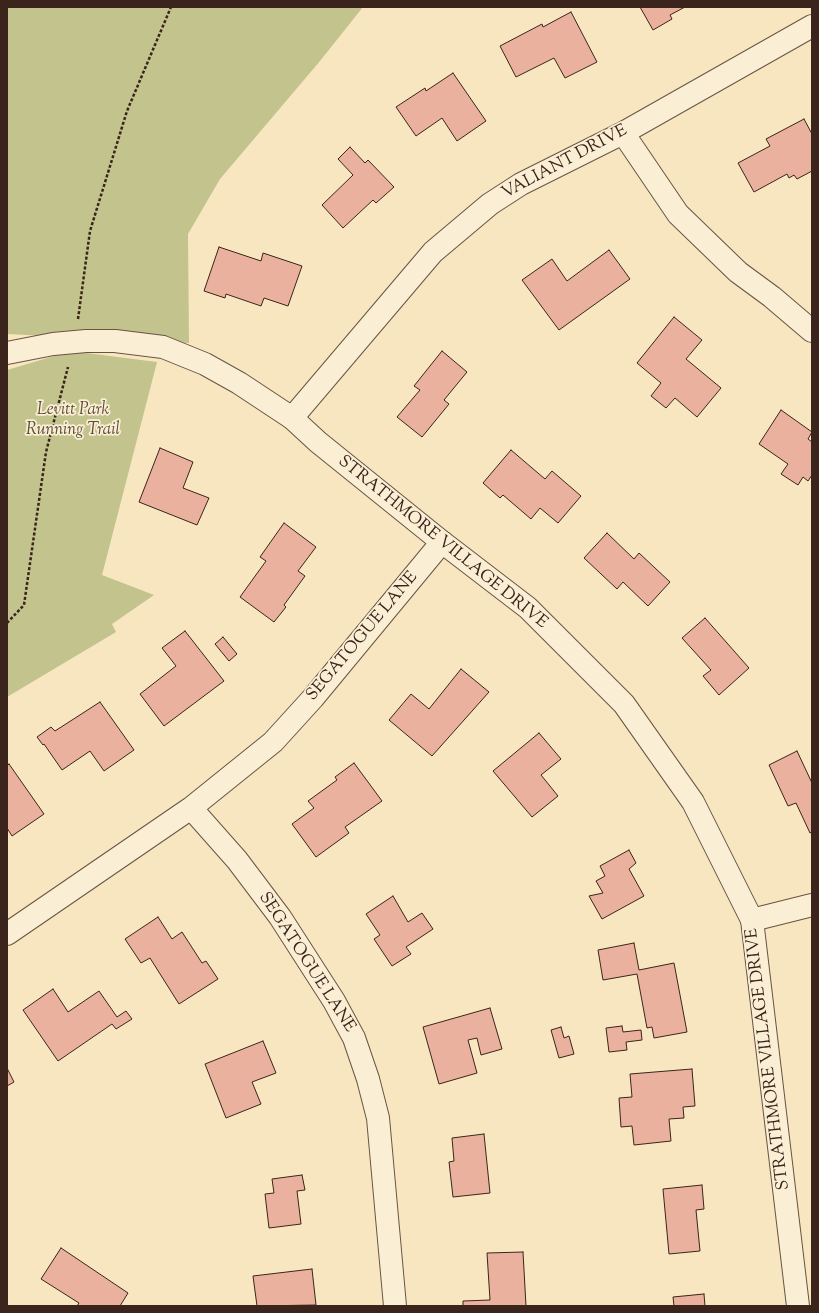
<!DOCTYPE html>
<style>
body{margin:0}
#map{position:relative;width:819px;height:1313px;overflow:hidden;background:#f7e6bf;font-family:"Sorts Mill Goudy",serif}
canvas{display:block}
.frame{position:absolute;inset:0;border:8px solid #3a241b;pointer-events:none}
</style>
<div id="map">
<canvas width="819" height="1313"></canvas>
<div class="frame"></div>
</div>
<script>
const ctx = document.querySelector('canvas').getContext('2d');
ctx.lineJoin = 'round';
function paint(path, color) {
  ctx.fillStyle = color;
  ctx.fill(path, 'evenodd');
}
function toPath(rows) {
  const path = new Path2D();
  for (const r of rows) {
    path.moveTo(r[0], r[1]);
    for (let i = 2; i < r.length; i += 2) path.lineTo(r[i], r[i + 1]);
  }
  return path;
}
function stroke(path, color, width, dash) {
  ctx.strokeStyle = color;
  ctx.lineWidth = width;
  ctx.lineCap = dash ? 'butt' : 'round';
  ctx.setLineDash(dash || []);
  ctx.stroke(path);
}
function drawText(font, color, halo, rows, align = 'center') {
  ctx.font = font + ' "Sorts Mill Goudy",serif';
  ctx.lineWidth = 3.5;
  ctx.setLineDash([]);
  ctx.textBaseline = 'middle';
  ctx.strokeStyle = halo;
  ctx.fillStyle = color;
  for (const [text, x, y, turn = 0] of rows) {
    ctx.save();
    ctx.translate(x, y);
    ctx.rotate((+turn || 0) * Math.PI / 180);
    ctx.textAlign = isNaN(turn) ? turn : align;
    if (halo) ctx.strokeText(text, 0, 0);
    ctx.fillText(text, 0, 0);
    ctx.restore();
  }
}
paint(toPath([
 [7,7,363,7,320,61,220,179,188,234,189,343,7,334],
 [71,351,157,362,102,575,154,595,112,624,116,632,7,697,7,370]
]), '#c3c38d');
const building = toPath([
 [640,7,685,7,670,15,672,19,653,30,640,7],
 [571,12,597,62,565,78,554,58,516,77,500,46,542,24,543,27,571,12],
 [453,73,486,121,457,141,442,118,416,136,396,107,425,88,426,91,453,73],
 [804,119,812,134,812,171,797,179,794,175,789,178,787,174,754,192,738,163,770,146,766,139,804,119],
 [350,147,365,163,368,160,394,187,376,203,373,200,343,228,322,205,353,175,338,159,350,147],
 [219,247,261,261,263,253,302,266,288,306,264,298,261,306,226,294,225,298,204,291,219,247],
 [609,250,630,279,559,330,522,280,552,259,567,281,609,250],
 [674,317,702,340,686,359,721,388,697,417,675,398,666,408,651,396,661,383,637,363,674,317],
 [442,351,467,372,444,400,449,404,422,437,397,417,420,390,414,386,442,351],
 [781,410,812,432,808,439,812,442,812,475,808,481,803,477,798,485,781,474,788,464,759,444,781,410],
 [160,448,193,462,183,488,209,498,197,525,139,502,160,448],
 [511,450,545,479,552,471,581,496,558,523,540,508,531,519,503,495,500,498,483,483,511,450],
 [284,523,316,547,298,571,305,576,284,605,286,607,274,622,240,597,266,561,260,557,284,523],
 [607,533,634,559,639,553,670,582,648,606,623,582,617,589,584,558,607,533],
 [705,618,749,668,719,695,703,676,711,670,682,638,705,618],
 [185,631,224,681,164,726,140,694,176,666,162,648,185,631],
 [223,637,237,654,229,661,215,644,223,637],
 [461,669,489,692,432,756,389,720,411,694,429,709,461,669],
 [100,702,134,750,104,771,90,751,62,770,44,744,43,745,37,737,51,727,55,731,100,702],
 [539,733,561,759,541,775,558,796,532,817,493,771,539,733],
 [797,751,812,783,812,832,810,833,796,803,788,806,769,765,797,751],
 [354,763,382,801,345,827,349,833,316,857,292,824,314,808,308,801,337,780,335,777,354,763],
 [9,764,44,814,12,836,7,828,7,766,9,764],
 [629,850,636,863,629,869,644,896,602,919,589,896,603,893,596,881,605,876,600,866,629,850],
 [393,896,408,922,422,913,433,929,406,947,411,954,392,966,374,939,380,935,366,914,393,896],
 [158,917,172,939,182,932,202,963,206,961,218,979,179,1004,150,958,141,963,125,939,158,917],
 [634,943,639,970,674,963,687,1032,654,1038,652,1027,647,1028,637,974,603,980,598,950,634,943],
 [53,989,68,1012,99,991,117,1017,126,1011,132,1019,116,1029,112,1024,58,1061,23,1010,53,989],
 [490,1008,502,1049,481,1055,477,1038,468,1040,477,1073,439,1084,423,1027,490,1008],
 [622,1026,623,1032,641,1030,642,1040,626,1042,627,1050,609,1052,606,1028,622,1026],
 [561,1027,564,1038,569,1036,574,1054,559,1058,551,1030,561,1027],
 [263,1041,276,1073,252,1082,261,1104,226,1118,205,1064,263,1041],
 [7,1068,14,1082,7,1086,7,1068],
 [692,1069,695,1106,683,1107,684,1118,669,1119,671,1141,634,1145,632,1126,621,1127,619,1098,632,1097,630,1074,692,1069],
 [484,1134,490,1193,453,1197,449,1162,454,1161,452,1138,484,1134],
 [302,1175,305,1190,297,1191,301,1224,269,1228,265,1194,274,1193,272,1179,302,1175],
 [702,1185,704,1209,696,1210,700,1251,669,1254,663,1189,702,1185],
 [61,1248,128,1293,120,1306,77,1306,79,1303,41,1279,61,1248],
 [523,1252,526,1306,463,1306,463,1301,490,1300,487,1253,523,1252],
 [312,1269,316,1305,257,1306,253,1276,312,1269],
 [704,1294,705,1306,674,1306,673,1297,704,1294]
]);
paint(building, '#eab29e');
stroke(building, '#3a241b', 1);
const minor = toPath([
 [623,133,678,214,738,272,772,297,812,331],
 [292,418,433,252,490,204,521,184,623,133,812,26],
 [191,808,237,860,280,917,334,1001,354,1038,368,1079,378,1118,395,1306],
 [752,920,812,905],
 [7,934,191,808,273,742,313,698,442,542]
]);
const tertiary = toPath([
 [7,353,53,344,86,341,115,341,163,347,205,364,239,383,292,418,318,442,442,542,528,608,624,704,693,802,752,920,798,1306]
]);
stroke(minor, '#695444', 24);
stroke(tertiary, '#695444', 24);
stroke(toPath([
 [78,319,90,231,127,111,171,7],
 [7,623,24,605,46,452,68,367]
]), '#3a241b', 2.5, [3, 2]);
stroke(minor, '#faefd5', 22);
stroke(tertiary, '#faefd5', 22);
drawText('17px', '#3a241b', '#faefd5', [
 ["VALIANT DRIVE",565,163,-28],
 ["STRATHMORE VILLAGE DRIVE",442,543,39],
 ["SEGATOGUE LANE",363,637,-50],
 ["SEGATOGUE LANE",306,963,57],
 ["STRATHMORE VILLAGE DRIVE",769,1059,-97]
]);
drawText('italic 17px', '#5c4c38', '#faefd5', [
 ["Levitt Park",73,411],
 ["Running Trail",73,431]
]);
</script>
